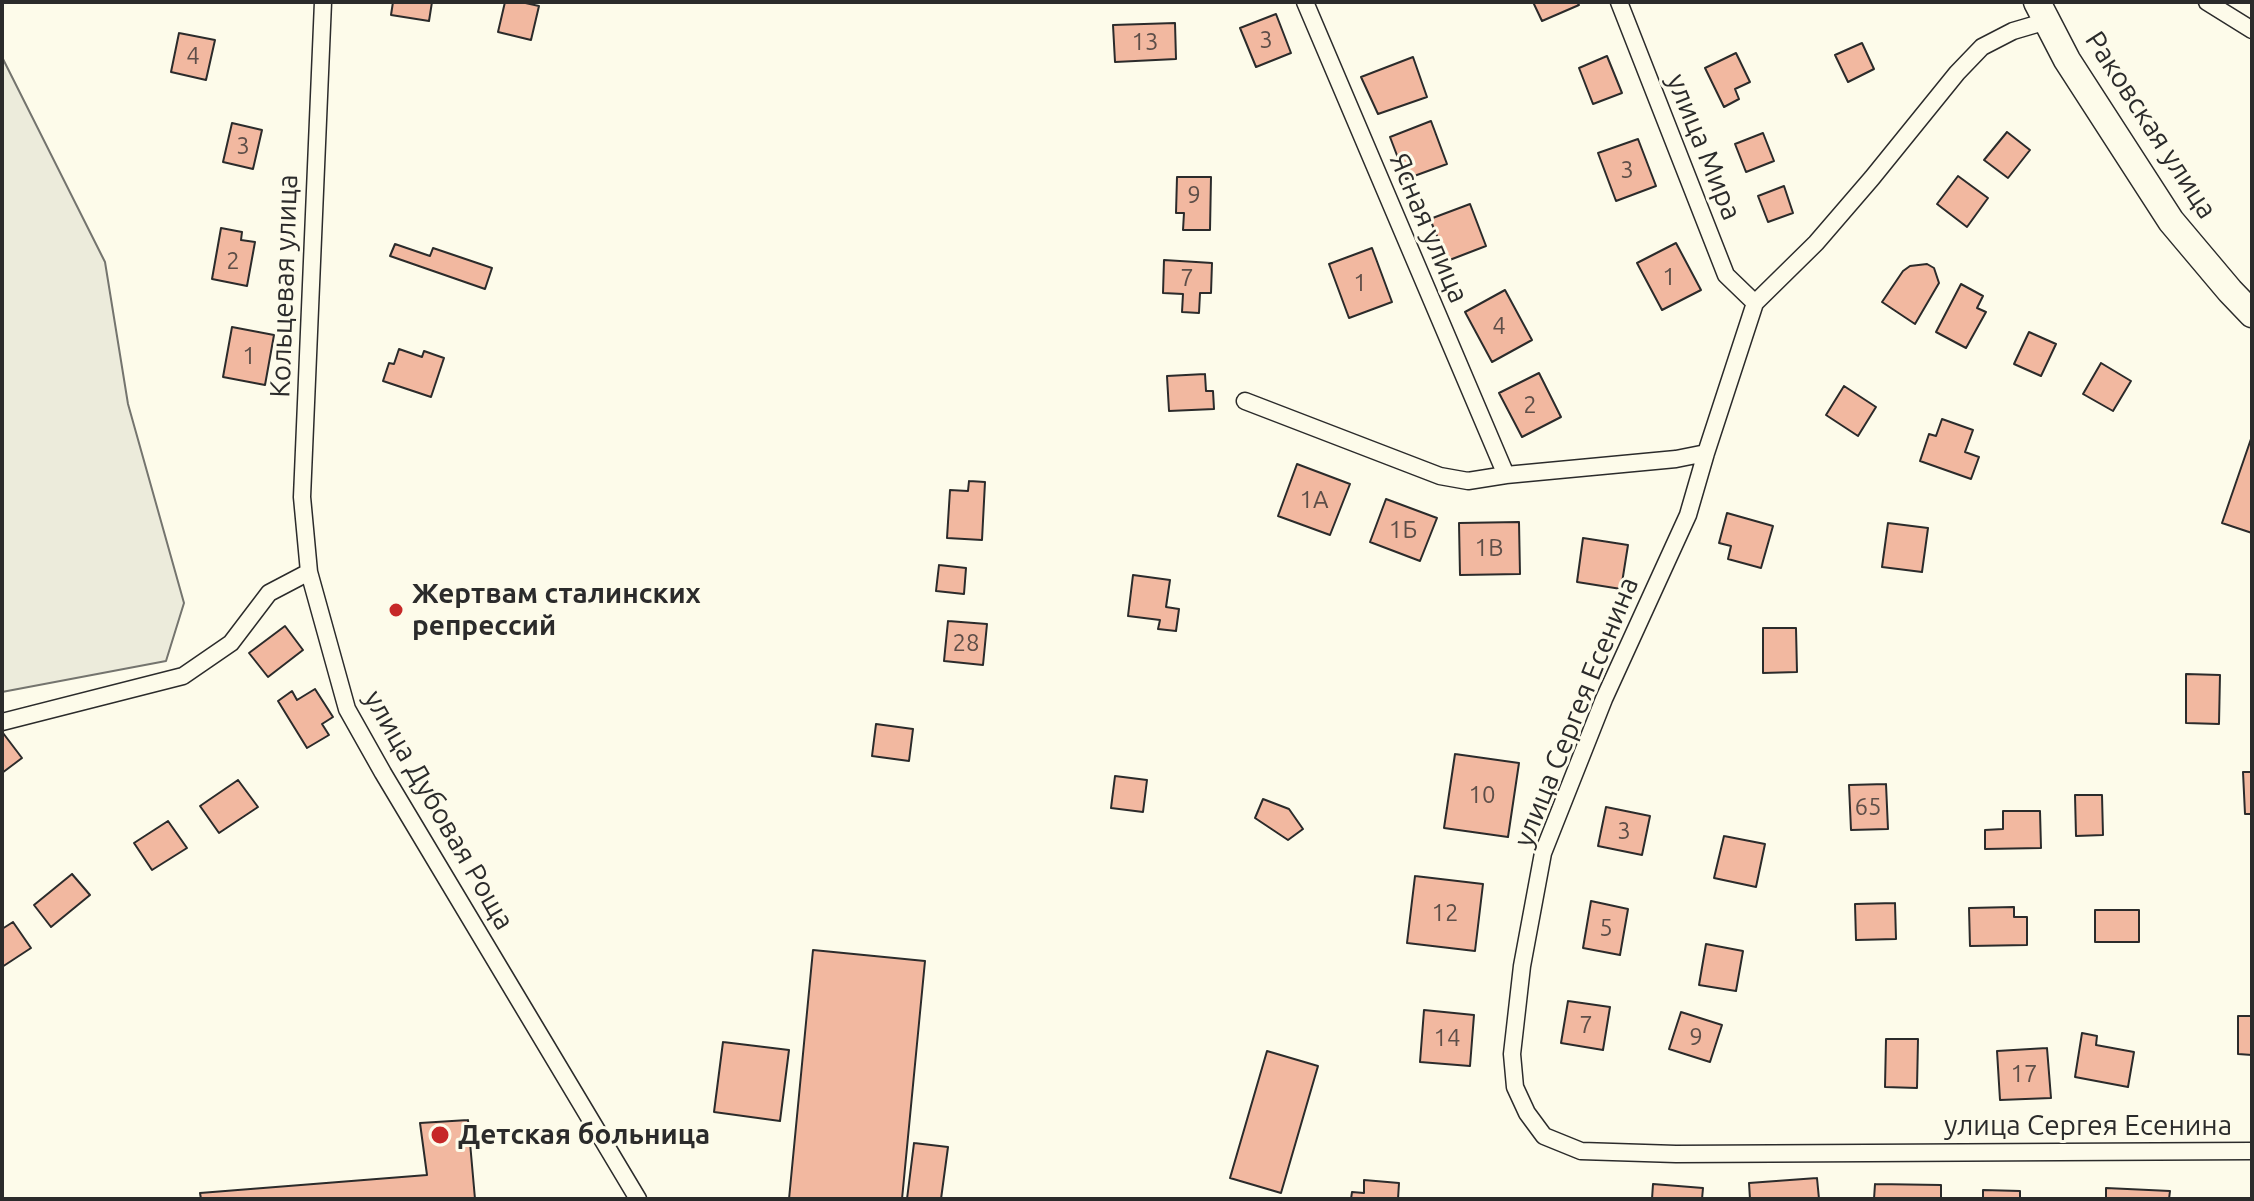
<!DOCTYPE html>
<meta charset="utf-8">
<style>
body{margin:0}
#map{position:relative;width:2254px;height:1201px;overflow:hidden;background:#fdfbea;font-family:Ubuntu,sans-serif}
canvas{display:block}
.frame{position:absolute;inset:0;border:4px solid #2b2b2b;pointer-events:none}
</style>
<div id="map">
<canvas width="2254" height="1201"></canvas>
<div class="frame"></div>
</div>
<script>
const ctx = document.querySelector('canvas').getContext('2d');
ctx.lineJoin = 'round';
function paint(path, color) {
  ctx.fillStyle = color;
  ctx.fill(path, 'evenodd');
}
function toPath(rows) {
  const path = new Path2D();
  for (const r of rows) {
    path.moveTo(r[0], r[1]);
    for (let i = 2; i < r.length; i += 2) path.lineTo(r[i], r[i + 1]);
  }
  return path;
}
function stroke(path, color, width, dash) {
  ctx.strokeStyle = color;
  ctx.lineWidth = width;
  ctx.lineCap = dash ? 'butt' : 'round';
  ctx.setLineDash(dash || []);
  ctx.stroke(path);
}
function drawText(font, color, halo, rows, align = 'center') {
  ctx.font = font + ' Ubuntu,sans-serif';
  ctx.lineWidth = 6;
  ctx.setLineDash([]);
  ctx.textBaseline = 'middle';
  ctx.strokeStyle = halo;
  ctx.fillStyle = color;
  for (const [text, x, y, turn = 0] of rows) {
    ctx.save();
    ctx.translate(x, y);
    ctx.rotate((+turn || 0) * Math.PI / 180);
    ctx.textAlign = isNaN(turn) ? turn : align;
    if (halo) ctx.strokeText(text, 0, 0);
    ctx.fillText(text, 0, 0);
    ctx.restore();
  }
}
const green = toPath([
 [2,57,105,262,128,404,184,603,166,661,2,692,2,57]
]);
paint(green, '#ecebdb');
stroke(green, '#74746e', 2);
const building = toPath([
 [393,2,432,2,429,21,391,15,393,2],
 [505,2,521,2,539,6,531,40,498,32,505,2],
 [1533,2,1577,2,1579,5,1542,21,1533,2],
 [1276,14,1291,53,1256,67,1240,28,1276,14],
 [1175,23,1176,59,1115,62,1113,25,1175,23],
 [179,33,215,40,206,80,171,72,179,33],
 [1862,43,1874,69,1848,82,1835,55,1862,43],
 [1736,53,1750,82,1735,89,1739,99,1724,107,1705,68,1736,53],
 [1607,56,1622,93,1593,104,1579,68,1607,56],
 [1413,57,1427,97,1378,114,1361,77,1413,57],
 [1431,121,1447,164,1406,179,1390,137,1431,121],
 [232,123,262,130,253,169,223,162,232,123],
 [2007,132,2030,150,2008,178,1984,160,2007,132],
 [1763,133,1774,161,1746,172,1735,144,1763,133],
 [1638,139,1656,186,1616,201,1598,153,1638,139],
 [1958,176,1988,198,1967,227,1937,204,1958,176],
 [1177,177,1211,177,1210,230,1183,230,1184,213,1176,213,1177,177],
 [1784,186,1793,213,1768,222,1758,196,1784,186],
 [1470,204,1486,246,1447,261,1430,219,1470,204],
 [221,228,242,232,241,240,255,242,247,286,212,279,221,228],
 [1676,243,1701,290,1662,310,1637,263,1676,243],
 [395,244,430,256,433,248,492,268,485,289,390,256,395,244],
 [1372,248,1392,302,1349,318,1329,264,1372,248],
 [1164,260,1212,263,1211,293,1200,293,1199,313,1182,312,1183,294,1163,293,1164,260],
 [1927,264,1934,268,1939,283,1915,324,1882,302,1903,271,1910,266,1927,264],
 [1961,284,1983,296,1977,308,1986,312,1966,348,1936,332,1961,284],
 [1505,290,1532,340,1492,362,1465,312,1505,290],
 [232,327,274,335,265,385,223,377,232,327],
 [2029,332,2056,344,2041,376,2014,364,2029,332],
 [399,349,422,357,424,351,444,358,431,397,383,381,389,363,394,364,399,349],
 [2101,363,2131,381,2113,411,2083,394,2101,363],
 [1539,373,1561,417,1522,437,1499,393,1539,373],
 [1205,374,1206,391,1213,391,1214,409,1169,411,1167,376,1205,374],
 [1844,386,1876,407,1858,436,1826,415,1844,386],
 [1942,419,1973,430,1965,452,1979,457,1971,479,1920,461,1929,434,1936,436,1942,419],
 [2252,436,2252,533,2222,523,2252,436],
 [1297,464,1350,484,1330,535,1278,516,1297,464],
 [969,481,985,482,982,540,947,538,950,490,968,491,969,481],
 [1386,499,1437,518,1420,561,1370,542,1386,499],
 [1727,513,1773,526,1761,568,1728,559,1731,546,1719,543,1727,513],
 [1519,522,1520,574,1460,575,1459,523,1519,522],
 [1888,523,1928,528,1922,572,1882,567,1888,523],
 [1583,538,1628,545,1621,589,1577,582,1583,538],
 [939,565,966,568,964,594,936,591,939,565],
 [1133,575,1170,580,1166,607,1179,609,1176,631,1158,629,1160,620,1128,616,1133,575],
 [948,621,987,624,983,665,944,661,948,621],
 [285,626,303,650,268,677,249,653,285,626],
 [1763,628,1796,628,1797,672,1763,673,1763,628],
 [2186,674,2220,675,2219,724,2186,723,2186,674],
 [315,689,333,717,322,724,329,735,307,748,278,701,292,691,297,700,315,689],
 [876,724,913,729,909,761,872,756,876,724],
 [3,733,22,758,2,773,2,734,3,733],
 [1455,754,1519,763,1508,837,1444,828,1455,754],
 [2243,772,2252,772,2252,814,2245,814,2243,772],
 [1115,776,1147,780,1143,812,1111,808,1115,776],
 [238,780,258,807,219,833,200,806,238,780],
 [1886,784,1888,829,1851,830,1849,785,1886,784],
 [2075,795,2102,795,2103,835,2076,836,2075,795],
 [1263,799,1289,809,1303,829,1288,840,1255,818,1263,799],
 [1606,807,1650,816,1642,855,1598,846,1606,807],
 [2003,811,2040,811,2041,848,1985,849,1985,830,2003,829,2003,811],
 [168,821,187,848,152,870,134,843,168,821],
 [1724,836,1765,844,1756,887,1714,878,1724,836],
 [72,874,90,895,51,927,34,905,72,874],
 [1415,876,1483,884,1475,951,1407,943,1415,876],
 [1591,901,1628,909,1620,955,1583,948,1591,901],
 [1895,903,1896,939,1856,940,1855,904,1895,903],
 [2014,907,2014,917,2027,917,2027,945,1970,946,1969,908,2014,907],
 [2095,910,2139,910,2139,942,2095,942,2095,910],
 [13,922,31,948,2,967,2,929,13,922],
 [1706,944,1743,951,1736,991,1699,985,1706,944],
 [813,950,925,961,902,1199,789,1199,813,950],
 [1568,1001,1610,1007,1603,1050,1561,1043,1568,1001],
 [1424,1010,1474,1015,1470,1066,1420,1062,1424,1010],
 [1681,1012,1722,1025,1710,1062,1669,1049,1681,1012],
 [2238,1016,2252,1016,2252,1055,2238,1054,2238,1016],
 [2082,1033,2097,1036,2096,1045,2134,1052,2128,1087,2075,1077,2082,1033],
 [1886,1039,1918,1039,1917,1088,1885,1087,1886,1039],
 [723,1042,789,1050,780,1121,714,1112,723,1042],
 [2047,1048,2051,1098,2000,1100,1997,1051,2047,1048],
 [1267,1051,1318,1066,1281,1193,1230,1178,1267,1051],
 [468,1120,475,1199,201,1199,200,1193,427,1175,420,1123,468,1120],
 [914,1143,948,1147,941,1199,907,1199,914,1143],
 [1817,1178,1819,1199,1750,1199,1749,1183,1817,1178],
 [1364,1180,1399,1183,1398,1199,1351,1199,1352,1192,1364,1193,1364,1180],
 [1653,1184,1703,1188,1702,1199,1652,1199,1653,1184],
 [1875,1184,1941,1185,1941,1199,1874,1199,1875,1184],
 [2106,1188,2170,1191,2169,1199,2106,1199,2106,1188],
 [1983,1190,2020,1191,2020,1199,1983,1199,1983,1190]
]);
paint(building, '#f2b8a0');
stroke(building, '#2b2b2b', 2);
const minor = toPath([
 [1305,2,1506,475,1676,459,1706,453],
 [1619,2,1726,275,1755,303],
 [2207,2,2252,30],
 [2047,21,2013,31,1982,47,1957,73,1872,178,1816,243,1755,303,1706,453,1688,515,1604,699,1543,853,1522,966,1512,1054,1515,1087,1527,1113,1544,1136,1581,1151,1676,1154,2252,1151],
 [1245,401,1440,476,1468,481,1506,475],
 [309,572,302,497,323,2],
 [2,722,183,676,231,643,269,593,309,572,347,709,383,773,638,1199]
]);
const primary = toPath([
 [2037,2,2067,60,2171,221,2230,291,2252,314]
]);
stroke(minor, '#2b2b2b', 19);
stroke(primary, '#2b2b2b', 29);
stroke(minor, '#fdfbea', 16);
stroke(primary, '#fdfbea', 26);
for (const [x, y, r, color] of [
 [396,610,8,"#c62828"],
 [440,1135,10,"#c62828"]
]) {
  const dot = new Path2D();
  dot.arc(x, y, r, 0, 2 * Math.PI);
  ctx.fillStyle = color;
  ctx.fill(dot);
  stroke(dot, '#fdfbea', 3);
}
drawText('24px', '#5d4e48', null, [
 ["3",1266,40],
 ["13",1145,42],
 ["4",193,56],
 ["3",243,146],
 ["3",1627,170],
 ["9",1194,195],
 ["2",233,261],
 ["1",1669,277],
 ["7",1187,278],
 ["1",1360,283],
 ["4",1499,326],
 ["1",249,356],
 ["2",1530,405],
 ["1А",1314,500],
 ["1Б",1403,530],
 ["1В",1489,548],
 ["28",966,643],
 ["10",1482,795],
 ["65",1868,807],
 ["3",1624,831],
 ["12",1445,913],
 ["5",1606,928],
 ["7",1586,1025],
 ["9",1696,1037],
 ["14",1447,1038],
 ["17",2024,1074]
]);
drawText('28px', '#2b2b2b', '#fdfbea', [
 ["Раковская улица",2151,125,57],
 ["улица Мира",1704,147,68],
 ["Ясная улица",1429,228,67],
 ["Кольцевая улица",284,286,-88],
 ["улица Сергея Есенина",1576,712,-68],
 ["улица Дубовая Роща",439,810,60],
 ["улица Сергея Есенина",2088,1126]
]);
drawText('bold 28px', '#2b2b2b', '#fdfbea', [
 ["Жертвам сталинских",412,594],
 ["репрессий",412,626],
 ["Детская больница",458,1135]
], 'left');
</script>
